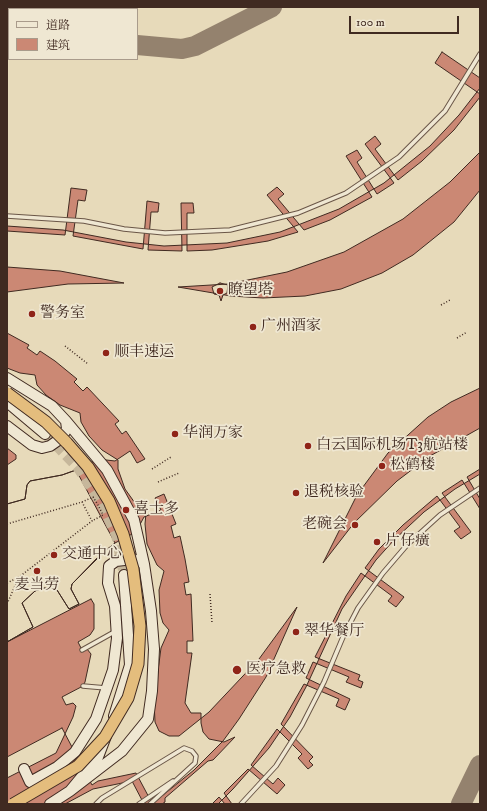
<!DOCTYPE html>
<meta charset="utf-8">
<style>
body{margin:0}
#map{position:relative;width:487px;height:811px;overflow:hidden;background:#e7daba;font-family:"IM FELL DW Pica","Noto Serif SC",serif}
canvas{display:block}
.frame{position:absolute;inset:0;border:8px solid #402a21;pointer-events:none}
.legend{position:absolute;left:8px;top:8px;width:130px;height:52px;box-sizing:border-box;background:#efe7d2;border:1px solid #a99b8b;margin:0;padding:5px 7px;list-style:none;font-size:12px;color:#402a21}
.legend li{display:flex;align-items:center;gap:8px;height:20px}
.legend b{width:20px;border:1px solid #a99b8b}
.scale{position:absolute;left:349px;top:16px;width:110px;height:18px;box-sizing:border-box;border:2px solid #402a21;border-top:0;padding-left:5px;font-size:12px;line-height:14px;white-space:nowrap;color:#402a21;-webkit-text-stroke:3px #efe7d2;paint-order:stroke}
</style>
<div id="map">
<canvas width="487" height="811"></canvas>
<div class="frame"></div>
<ul class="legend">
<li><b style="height:5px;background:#efe7d2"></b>道路</li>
<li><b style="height:11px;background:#cb8874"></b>建筑</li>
</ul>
<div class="scale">100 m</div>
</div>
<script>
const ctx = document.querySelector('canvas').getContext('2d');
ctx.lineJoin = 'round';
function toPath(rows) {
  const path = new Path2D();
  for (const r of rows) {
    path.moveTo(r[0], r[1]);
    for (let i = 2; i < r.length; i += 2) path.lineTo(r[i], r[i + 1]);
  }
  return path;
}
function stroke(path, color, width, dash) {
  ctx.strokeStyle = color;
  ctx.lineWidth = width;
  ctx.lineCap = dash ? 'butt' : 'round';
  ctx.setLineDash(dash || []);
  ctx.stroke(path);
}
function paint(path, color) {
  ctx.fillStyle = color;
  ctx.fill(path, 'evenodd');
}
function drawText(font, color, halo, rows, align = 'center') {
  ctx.font = font + ' "IM FELL DW Pica","Noto Serif SC",serif';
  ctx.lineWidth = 3.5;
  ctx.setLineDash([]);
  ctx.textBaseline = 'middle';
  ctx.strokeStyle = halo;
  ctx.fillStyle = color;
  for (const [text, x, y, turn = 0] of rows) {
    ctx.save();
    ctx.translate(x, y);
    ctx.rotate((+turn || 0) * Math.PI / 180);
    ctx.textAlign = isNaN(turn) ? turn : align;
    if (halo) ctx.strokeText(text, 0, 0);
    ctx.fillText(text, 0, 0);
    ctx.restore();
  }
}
stroke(toPath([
 [34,7,35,9],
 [7,29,9,28],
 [137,45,182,49,195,46,272,7],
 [461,804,480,765]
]), '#94826e', 20);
const building = toPath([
 [442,52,480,78,480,94,435,63,442,52],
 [480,88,480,152,450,182,403,219,344,252,287,272,228,284,178,287,231,296,263,298,305,296,341,289,382,273,413,255,454,222,480,190,480,388,451,402,428,417,388,453,357,495,323,563,354,523,397,481,430,456,480,428,480,474,455,489,424,512,394,540,376,560,342,609,306,687,290,717,269,748,233,789,218,804,152,804,194,770,223,741,239,719,266,677,297,607,259,659,209,712,179,736,169,736,159,731,155,722,154,701,161,648,169,630,163,623,160,613,159,590,164,571,157,565,147,544,145,524,146,513,140,510,125,489,118,469,118,460,102,450,89,436,81,422,80,413,60,405,46,395,37,385,35,375,20,373,7,368,7,292,68,284,124,283,60,271,7,267,7,226,63,230,126,242,164,246,227,243,280,232,339,209,384,183,430,146,459,115,480,88],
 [480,97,480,469,467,477,480,499,480,509,462,480,442,493,471,532,461,539,454,531,460,527,437,496,403,525,379,549,365,568,404,597,396,607,388,601,392,596,361,573,346,596,315,657,360,675,358,680,363,682,361,688,346,682,349,677,313,662,306,678,350,699,345,710,336,706,339,699,304,684,281,724,313,757,309,761,313,765,308,769,298,758,302,754,277,729,251,765,273,784,278,778,285,785,277,794,248,769,224,793,232,804,225,804,219,797,212,804,162,804,165,802,165,798,208,761,213,760,235,737,224,742,209,739,203,732,201,723,201,713,191,713,185,703,192,653,187,653,187,641,193,641,191,594,186,595,184,583,189,582,185,559,180,536,174,538,171,526,176,524,164,494,155,498,161,510,144,517,136,532,115,543,106,550,72,584,71,589,79,604,69,609,57,590,44,588,35,591,22,603,33,627,7,642,7,504,25,499,27,485,30,481,62,475,76,470,98,459,115,461,130,451,137,463,145,459,126,431,122,434,115,424,119,421,87,387,83,391,74,382,77,379,55,361,40,351,37,355,27,348,29,345,7,333,7,231,65,235,71,188,87,190,85,201,78,200,73,236,143,249,147,201,159,203,158,212,151,212,148,250,182,251,181,203,193,203,194,213,187,213,187,251,212,250,268,241,298,232,267,195,277,187,284,194,278,199,304,230,330,220,372,197,346,156,357,150,362,158,357,162,377,194,394,183,365,144,375,136,381,144,375,149,398,180,422,161,454,130,480,97],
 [220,283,228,285,227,293,223,295,221,301,219,295,214,294,212,287,220,283],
 [7,448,16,455,16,459,7,465,7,448],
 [76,470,115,543,96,559,72,584,71,589,79,604,69,609,57,590,44,588,35,591,22,603,33,627,7,642,7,504,25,499,27,485,30,481,62,475,76,470],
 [91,599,94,604,94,629,90,635,78,642,82,650,87,649,91,654,85,682,83,686,62,697,66,705,73,703,76,706,73,717,56,753,7,778,7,642,91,599],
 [62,728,92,785,98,781,136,773,152,803,144,804,132,781,93,789,65,804,7,804,7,757,62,728]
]);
paint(building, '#cb8874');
stroke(building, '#402a21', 1);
stroke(toPath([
 [45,434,78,468,102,505,116,535,124,575]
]), '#c6b79b', 10, [10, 5]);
const service = toPath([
 [7,216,84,221,124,229,165,233,230,230,298,213,346,193,399,157,445,111,480,54],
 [82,650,116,631],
 [83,686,106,688],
 [96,804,102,798,184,748,192,751,196,756,195,763,150,804],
 [139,804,173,781],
 [241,804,276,766,302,725,324,682,343,637,358,608,383,573,407,545,440,515,480,488]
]);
const secondary = toPath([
 [7,378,52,406,66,421,67,429,60,439,50,446,42,448,32,445,7,426],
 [7,402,45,434],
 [66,421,107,470,134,520,144,564],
 [114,716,130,665,124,575],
 [24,769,30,782,57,767,75,752,96,719,113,670,117,638,115,606,108,583,109,566,116,561,133,559,144,564,151,611,154,649,152,691,148,719,122,751,70,791],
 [50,804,70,791,98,757,106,736]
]);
stroke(service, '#6a5647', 5.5);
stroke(secondary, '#402a21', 12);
stroke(toPath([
 [441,305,450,300],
 [457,338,467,332],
 [65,346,88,364],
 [152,469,171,457],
 [158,482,179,473],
 [82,502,93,497,98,505,103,515,92,521],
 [7,524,82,502,92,521,19,577,7,583],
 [210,594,212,623],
 [7,604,19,577]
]), '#402a21', 1.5, [1, 2]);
stroke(service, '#efe7d2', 3.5);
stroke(secondary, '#efe7d2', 10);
const primaryBridge = toPath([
 [7,393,46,422,67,443,88,467,109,501,123,534,133,569,140,626,138,664,128,698,105,737,78,766,13,804]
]);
stroke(primaryBridge, '#402a21', 13, []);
stroke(primaryBridge, '#e4bd7d', 11);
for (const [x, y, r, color] of [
 [220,291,4,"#8f2418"],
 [32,314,4,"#8f2418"],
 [253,327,4,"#8f2418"],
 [106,353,4,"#8f2418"],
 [175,434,4,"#8f2418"],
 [308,446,4,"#8f2418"],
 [382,466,4,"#8f2418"],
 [296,493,4,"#8f2418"],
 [126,510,4,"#8f2418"],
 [355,525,4,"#8f2418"],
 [377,542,4,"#8f2418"],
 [54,555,4,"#8f2418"],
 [37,571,4,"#8f2418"],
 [296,632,4,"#8f2418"],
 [237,670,5,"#8f2418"]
]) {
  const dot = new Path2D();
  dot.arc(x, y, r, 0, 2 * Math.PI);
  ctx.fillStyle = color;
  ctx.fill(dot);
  stroke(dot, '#efe7d2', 1.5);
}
drawText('15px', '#402a21', '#efe7d2', [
 ["瞭望塔",228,291],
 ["警务室",40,314],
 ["广州酒家",261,327],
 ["顺丰速运",114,353],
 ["华润万家",183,434],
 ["白云国际机场T3航站楼",316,446],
 ["松鹤楼",390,466],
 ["退税核验",304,493],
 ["喜士多",134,510],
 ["老碗会",347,525,"right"],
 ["片仔癀",385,542],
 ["交通中心",62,555],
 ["麦当劳",37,586,"center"],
 ["翠华餐厅",304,632],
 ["医疗急救",246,670]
], 'left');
</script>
